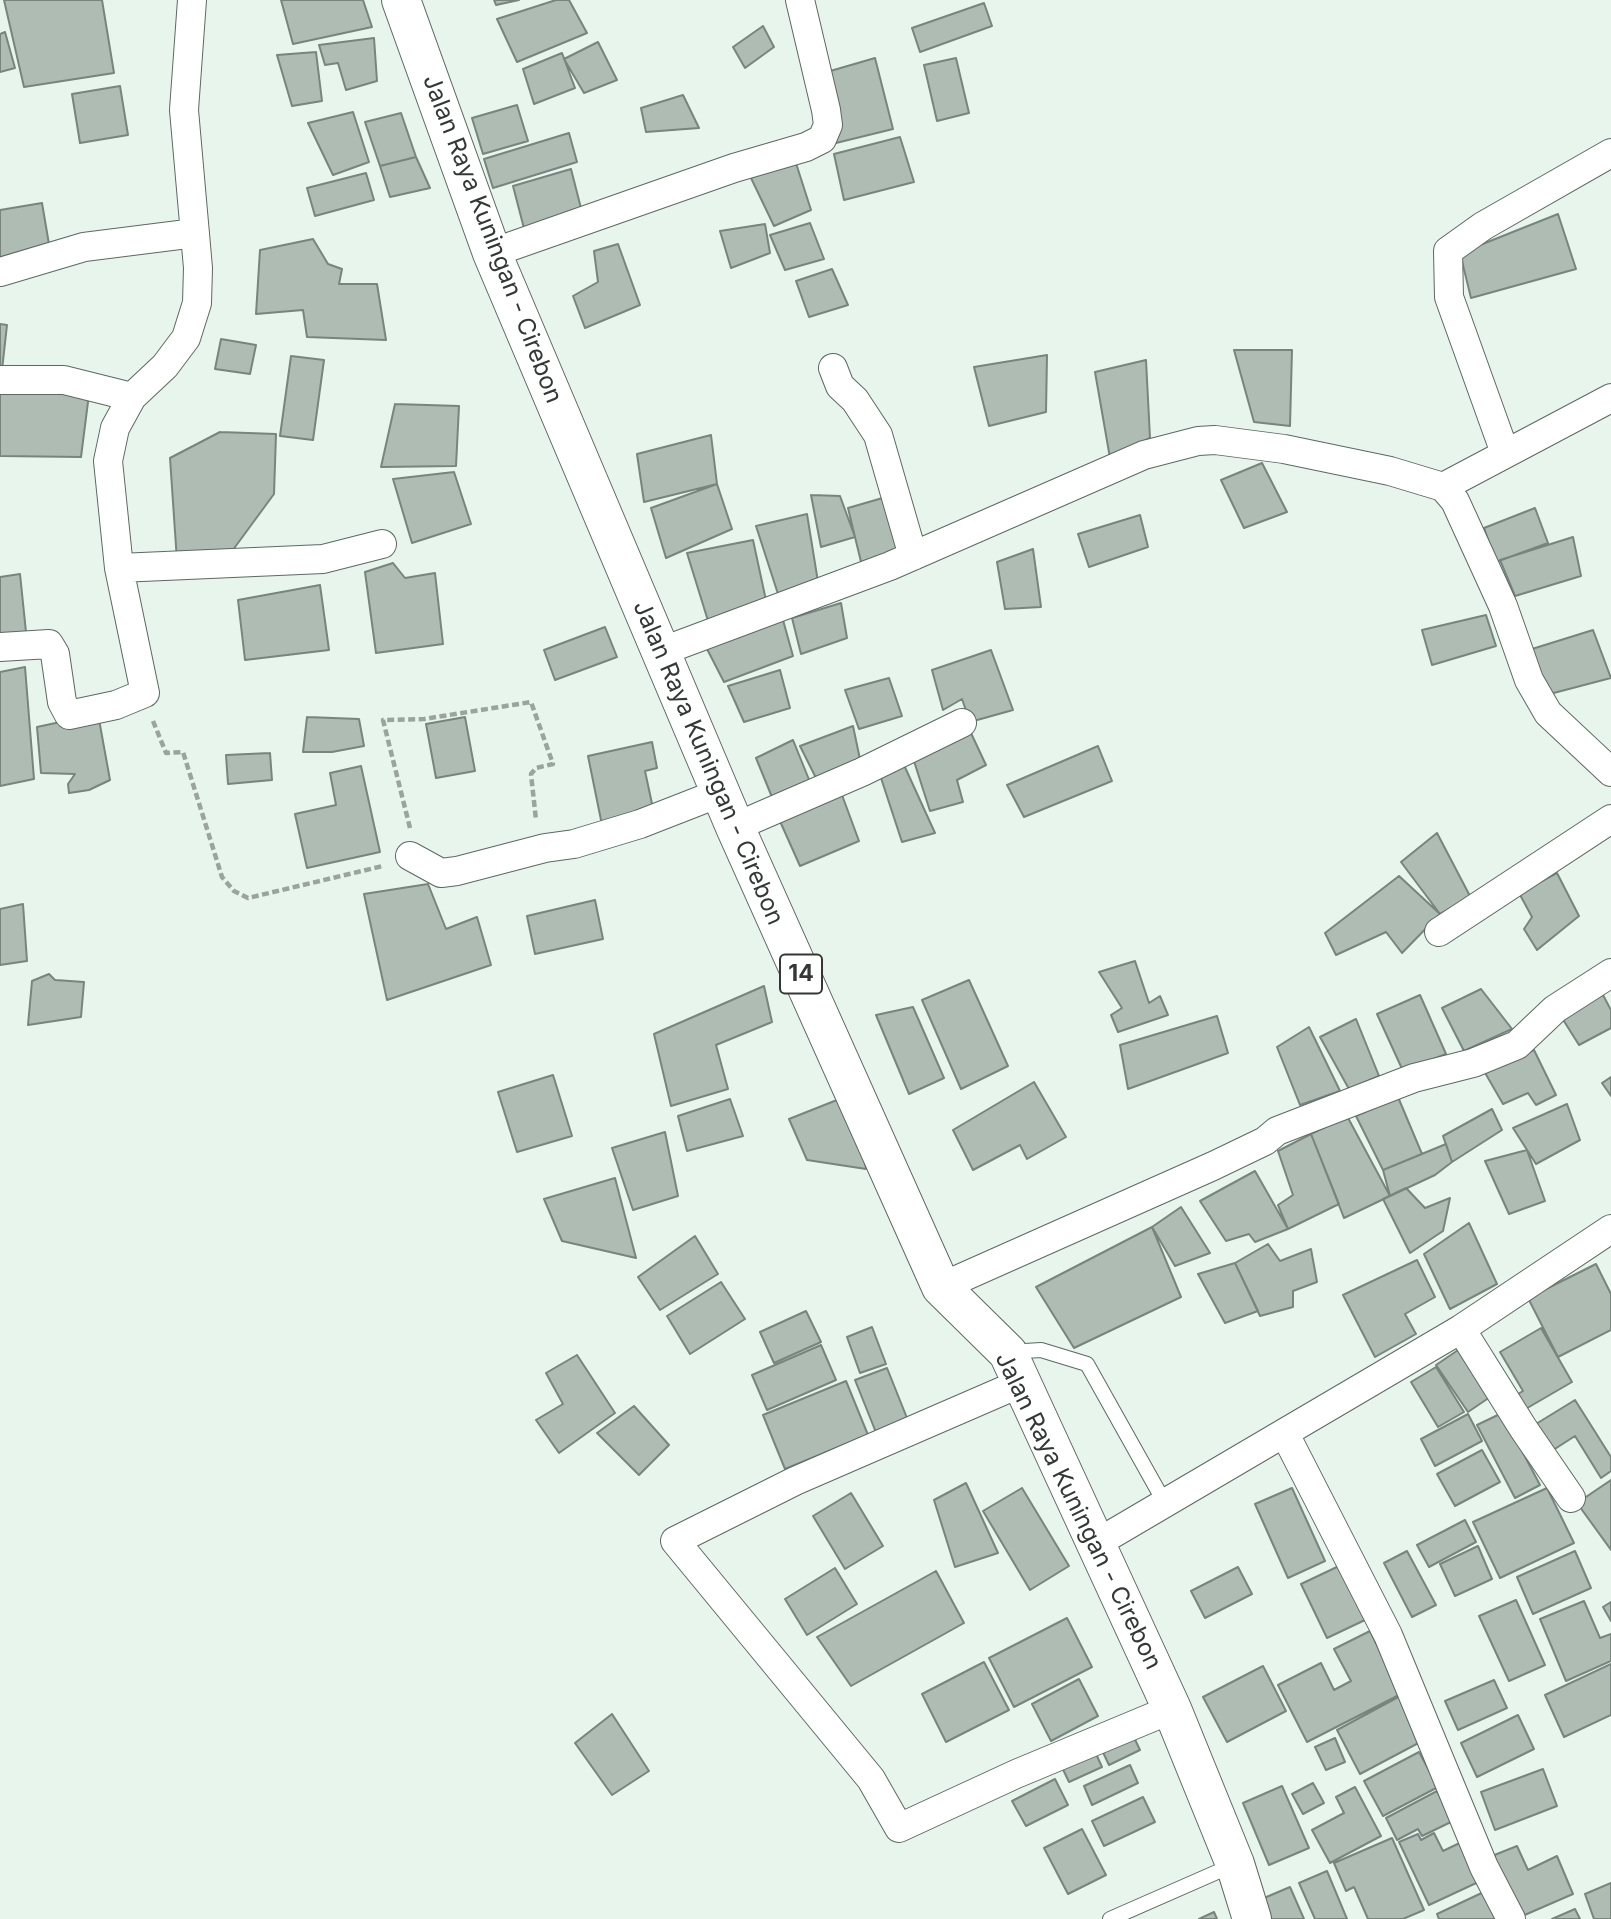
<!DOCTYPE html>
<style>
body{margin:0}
canvas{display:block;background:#e7f5ec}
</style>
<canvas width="1611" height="1919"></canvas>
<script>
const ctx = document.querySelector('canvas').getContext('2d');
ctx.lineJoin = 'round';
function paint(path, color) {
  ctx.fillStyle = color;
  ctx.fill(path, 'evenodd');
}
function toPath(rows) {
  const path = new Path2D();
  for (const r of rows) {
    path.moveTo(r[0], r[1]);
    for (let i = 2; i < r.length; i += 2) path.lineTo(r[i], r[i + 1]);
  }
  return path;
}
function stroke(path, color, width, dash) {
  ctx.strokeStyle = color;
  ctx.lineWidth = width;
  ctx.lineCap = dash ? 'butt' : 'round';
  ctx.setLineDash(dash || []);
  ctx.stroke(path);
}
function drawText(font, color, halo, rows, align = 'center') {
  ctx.font = font + ' Inter,sans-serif';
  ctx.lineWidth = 5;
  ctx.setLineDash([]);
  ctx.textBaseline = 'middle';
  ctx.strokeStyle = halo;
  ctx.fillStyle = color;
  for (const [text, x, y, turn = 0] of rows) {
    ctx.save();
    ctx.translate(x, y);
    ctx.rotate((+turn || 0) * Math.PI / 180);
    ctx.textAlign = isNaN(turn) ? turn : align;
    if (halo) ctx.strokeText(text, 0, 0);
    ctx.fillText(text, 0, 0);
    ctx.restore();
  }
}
const building = toPath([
 [4,0,102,0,114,73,24,87,4,0],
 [281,0,363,0,372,27,293,44,281,0],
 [494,0,519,0,496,5,494,0],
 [556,0,569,0,587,33,517,62,497,19,556,0],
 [984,3,992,26,920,52,912,28,984,3],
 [763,26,774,47,745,68,733,47,763,26],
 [5,32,15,68,0,72,0,34,5,32],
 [374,38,377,81,346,90,338,63,325,65,319,45,374,38],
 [598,42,617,80,584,93,564,59,598,42],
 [316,52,322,101,292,106,277,55,316,52],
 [562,53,575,88,534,104,523,69,562,53],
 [875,58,893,129,836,143,820,74,875,58],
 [956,58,969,113,937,121,924,65,956,58],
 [120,86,128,135,80,143,72,94,120,86],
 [683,95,699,128,646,132,641,108,683,95],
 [517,105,528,141,483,154,472,118,517,105],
 [353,112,369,162,333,175,308,123,353,112],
 [401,113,416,157,380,166,365,122,401,113],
 [569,133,577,162,493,188,484,159,569,133],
 [900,137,914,182,844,200,834,154,900,137],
 [416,157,430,188,390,197,380,166,416,157],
 [794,157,811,210,774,226,751,178,794,157],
 [571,169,584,220,526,236,513,186,571,169],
 [366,173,374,200,315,216,307,188,366,173],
 [42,203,50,250,0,259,0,210,42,203],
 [1558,214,1576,269,1471,298,1460,253,1558,214],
 [810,223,824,259,785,270,770,235,810,223],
 [765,224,770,253,731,268,720,231,765,224],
 [313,239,328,264,342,269,339,284,377,284,386,340,307,337,303,310,256,314,260,250,313,239],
 [618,244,640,305,585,328,573,296,598,282,594,251,618,244],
 [832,269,848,305,809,317,796,281,832,269],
 [0,324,7,325,2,370,0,370,0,324],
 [221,339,256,345,250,374,215,369,221,339],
 [1234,350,1292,350,1290,426,1254,422,1234,350],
 [1047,355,1046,412,989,426,974,367,1047,355],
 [291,356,324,360,313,440,280,436,291,356],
 [1146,360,1150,438,1110,458,1095,372,1146,360],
 [0,394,89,394,81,457,0,456,0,394],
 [395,404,459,406,456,466,381,467,395,404],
 [220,432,276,434,274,494,227,558,177,561,170,458,220,432],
 [711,435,717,484,644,502,637,454,711,435],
 [1262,463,1287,512,1244,528,1221,480,1262,463],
 [454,472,471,524,412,543,393,479,454,472],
 [717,484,732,529,666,558,651,508,717,484],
 [811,495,840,496,855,537,821,547,811,495],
 [886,497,904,554,862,566,848,508,886,497],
 [1535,508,1548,543,1496,562,1484,528,1535,508],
 [807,514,818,582,778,594,756,526,807,514],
 [1140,515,1148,547,1089,567,1078,534,1140,515],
 [1573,537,1581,576,1515,596,1500,560,1573,537],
 [753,540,767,605,709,624,687,553,753,540],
 [1033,549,1041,607,1005,609,997,562,1033,549],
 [393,563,405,578,435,573,443,644,376,653,365,572,393,563],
 [20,574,26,632,0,635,0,577,20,574],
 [320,585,329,650,245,660,238,600,320,585],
 [841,603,847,638,801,654,792,618,841,603],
 [1486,615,1496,646,1432,665,1422,630,1486,615],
 [783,620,793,656,724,682,706,647,783,620],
 [605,627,617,657,555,680,544,650,605,627],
 [1593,630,1611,678,1546,695,1532,649,1593,630],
 [991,650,1013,710,970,722,962,699,943,710,932,670,991,650],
 [25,667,34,779,0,786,0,672,25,667],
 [780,670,790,708,744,722,728,686,780,670],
 [889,678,902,716,859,729,845,690,889,678],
 [98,714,110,780,89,790,69,793,68,784,75,774,41,773,37,727,98,714],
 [307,717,359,719,364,746,332,752,303,752,307,717],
 [465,717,475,771,436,778,426,724,465,717],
 [853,726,861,764,819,784,800,746,853,726],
 [970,731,986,765,957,780,963,802,930,811,912,755,970,731],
 [793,740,812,787,774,802,756,758,793,740],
 [652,742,657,768,645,771,654,813,602,825,588,756,652,742],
 [1098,746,1112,781,1024,817,1007,785,1098,746],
 [270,753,272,780,228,784,226,755,270,753],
 [904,765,935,833,902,842,880,775,904,765],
 [361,766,380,852,307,868,295,814,336,805,330,773,361,766],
 [842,795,859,841,800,866,779,819,842,795],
 [1437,833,1471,898,1440,914,1401,862,1437,833],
 [1557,873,1579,916,1537,950,1524,929,1532,917,1519,893,1557,873],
 [1399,876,1440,914,1402,953,1386,932,1336,955,1325,933,1399,876],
 [428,884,446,929,477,917,491,965,387,1000,364,894,428,884],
 [595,900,603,939,535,954,527,916,595,900],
 [23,904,27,961,0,965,0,909,23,904],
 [1135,961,1149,1003,1160,996,1168,1015,1118,1032,1111,1015,1122,1008,1099,972,1135,961],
 [49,974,55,980,84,982,81,1017,28,1025,32,981,49,974],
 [969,980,1008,1066,961,1089,922,1000,969,980],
 [764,986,772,1022,716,1045,728,1089,671,1106,654,1034,764,986],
 [1481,989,1512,1029,1464,1051,1442,1008,1481,989],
 [1420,995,1446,1054,1403,1071,1377,1014,1420,995],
 [1603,995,1611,1010,1611,1028,1579,1045,1562,1018,1603,995],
 [913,1007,944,1078,909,1094,876,1015,913,1007],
 [1217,1016,1228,1053,1128,1089,1120,1045,1217,1016],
 [1356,1019,1379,1076,1349,1089,1320,1037,1356,1019],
 [1309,1027,1340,1091,1300,1105,1277,1047,1309,1027],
 [1534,1050,1556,1095,1536,1105,1528,1093,1503,1104,1484,1071,1534,1050],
 [553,1075,572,1136,517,1152,498,1092,553,1075],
 [1611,1077,1611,1096,1602,1083,1611,1077],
 [1034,1082,1066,1137,1027,1159,1020,1145,973,1170,953,1130,1034,1082],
 [1398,1097,1422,1154,1383,1170,1356,1116,1398,1097],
 [842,1098,863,1147,866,1169,807,1160,789,1119,842,1098],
 [730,1099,743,1136,687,1151,678,1116,730,1099],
 [1567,1104,1580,1140,1536,1164,1513,1128,1567,1104],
 [1492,1109,1502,1130,1452,1162,1443,1136,1492,1109],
 [1347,1116,1390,1196,1344,1218,1311,1134,1347,1116],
 [665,1132,678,1196,633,1210,612,1148,665,1132],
 [1311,1134,1339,1204,1288,1229,1278,1205,1293,1195,1278,1151,1311,1134],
 [1446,1144,1452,1162,1435,1175,1390,1196,1383,1170,1446,1144],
 [1527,1150,1545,1201,1509,1214,1485,1161,1527,1150],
 [1255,1171,1288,1229,1255,1242,1249,1234,1226,1241,1200,1201,1255,1171],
 [615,1178,636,1258,562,1241,544,1199,615,1178],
 [1406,1188,1425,1208,1450,1198,1443,1231,1410,1253,1383,1199,1406,1188],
 [1181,1207,1210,1253,1175,1266,1152,1227,1181,1207],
 [1469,1223,1497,1284,1450,1309,1424,1254,1469,1223],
 [1152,1227,1181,1297,1074,1348,1036,1287,1152,1227],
 [695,1236,718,1274,660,1310,638,1277,695,1236],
 [1268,1244,1280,1261,1311,1249,1317,1282,1293,1291,1293,1307,1260,1316,1235,1263,1268,1244],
 [1417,1260,1435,1297,1405,1314,1416,1334,1375,1357,1343,1295,1417,1260],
 [1235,1263,1258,1311,1225,1323,1198,1274,1235,1263],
 [1596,1264,1611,1294,1611,1330,1558,1357,1528,1298,1596,1264],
 [721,1282,745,1319,690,1354,667,1316,721,1282],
 [806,1311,821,1342,774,1363,760,1332,806,1311],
 [872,1327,886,1364,860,1373,847,1337,872,1327],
 [1541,1328,1572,1382,1517,1414,1509,1399,1523,1391,1500,1352,1541,1328],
 [1467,1344,1499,1391,1468,1412,1436,1365,1467,1344],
 [821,1345,836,1380,767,1410,752,1375,821,1345],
 [577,1355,615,1413,559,1453,536,1420,563,1404,546,1373,577,1355],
 [1436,1367,1464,1412,1438,1427,1411,1382,1436,1367],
 [887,1368,909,1423,877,1435,855,1380,887,1368],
 [846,1381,868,1435,785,1469,763,1415,846,1381],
 [1575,1400,1611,1457,1611,1471,1601,1478,1575,1436,1547,1454,1531,1427,1575,1400],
 [634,1406,669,1445,639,1475,597,1433,634,1406],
 [1502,1413,1540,1485,1515,1498,1477,1425,1502,1413],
 [1468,1414,1482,1441,1435,1466,1421,1439,1468,1414],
 [1482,1450,1500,1482,1455,1506,1437,1474,1482,1450],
 [1611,1480,1611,1550,1577,1503,1611,1480],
 [966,1483,998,1553,955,1567,934,1500,966,1483],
 [1022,1488,1069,1566,1030,1590,983,1511,1022,1488],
 [1292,1488,1325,1561,1288,1578,1255,1504,1292,1488],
 [1547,1488,1574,1543,1500,1578,1473,1522,1547,1488],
 [851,1493,883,1546,845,1569,813,1516,851,1493],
 [1465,1520,1476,1542,1429,1567,1417,1545,1465,1520],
 [1478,1546,1492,1579,1455,1596,1440,1564,1478,1546],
 [1407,1551,1436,1605,1412,1617,1384,1563,1407,1551],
 [1575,1551,1591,1588,1533,1614,1517,1577,1575,1551],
 [1339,1566,1365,1620,1327,1638,1301,1584,1339,1566],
 [1238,1567,1252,1594,1205,1618,1191,1591,1238,1567],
 [835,1568,857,1604,807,1635,785,1599,835,1568],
 [936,1571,964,1623,851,1686,817,1637,936,1571],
 [1516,1600,1545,1665,1509,1681,1479,1616,1516,1600],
 [1584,1601,1600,1638,1611,1634,1611,1661,1566,1681,1540,1619,1584,1601],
 [1611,1602,1611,1621,1603,1607,1611,1602],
 [1067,1618,1092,1667,1014,1707,989,1658,1067,1618],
 [1370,1631,1401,1694,1307,1742,1278,1685,1321,1663,1334,1690,1351,1681,1334,1649,1370,1631],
 [984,1662,1009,1710,946,1742,922,1694,984,1662],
 [1611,1664,1611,1715,1564,1737,1545,1695,1611,1664],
 [1263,1666,1286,1711,1227,1742,1203,1697,1263,1666],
 [1079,1679,1098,1716,1051,1741,1032,1704,1079,1679],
 [1494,1680,1507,1708,1458,1730,1445,1701,1494,1680],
 [1402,1695,1426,1739,1360,1774,1337,1730,1402,1695],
 [612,1714,649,1771,612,1795,575,1743,612,1714],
 [1518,1715,1534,1749,1477,1777,1461,1743,1518,1715],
 [1130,1729,1140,1750,1109,1765,1099,1744,1130,1729],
 [1335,1738,1345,1762,1326,1770,1315,1747,1335,1738],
 [1092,1745,1102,1767,1069,1782,1059,1761,1092,1745],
 [1419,1752,1438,1787,1383,1816,1364,1781,1419,1752],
 [1130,1765,1138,1783,1092,1805,1084,1786,1130,1765],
 [1543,1769,1557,1806,1495,1830,1481,1792,1543,1769],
 [1055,1779,1068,1805,1026,1826,1012,1801,1055,1779],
 [1313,1783,1324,1803,1303,1814,1292,1794,1313,1783],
 [1282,1786,1309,1848,1269,1865,1243,1803,1282,1786],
 [1355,1787,1381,1836,1330,1863,1312,1830,1344,1813,1336,1797,1355,1787],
 [1437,1791,1453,1821,1422,1836,1418,1829,1397,1840,1386,1818,1437,1791],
 [1143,1797,1155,1822,1104,1846,1092,1821,1143,1797],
 [1082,1829,1106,1875,1068,1894,1044,1848,1082,1829],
 [1434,1833,1443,1851,1468,1839,1487,1878,1429,1905,1399,1842,1418,1834,1421,1840,1434,1833],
 [1392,1838,1424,1910,1403,1919,1368,1919,1354,1887,1346,1891,1334,1863,1392,1838],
 [1517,1846,1528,1870,1557,1856,1573,1894,1520,1917,1492,1856,1517,1846],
 [1327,1871,1347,1919,1315,1919,1299,1883,1327,1871],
 [1611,1883,1611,1919,1594,1919,1585,1894,1611,1883],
 [1290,1887,1304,1919,1256,1919,1250,1904,1290,1887],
 [1488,1890,1497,1919,1439,1919,1437,1914,1488,1890],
 [1575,1909,1580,1919,1552,1919,1575,1909],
 [1214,1912,1217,1919,1199,1919,1214,1912]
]);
paint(building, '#aebcb4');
stroke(building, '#78857e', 2);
const lane = toPath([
 [1009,1352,1041,1350,1087,1364,1166,1505],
 [1110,1919,1233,1865]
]);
const street = toPath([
 [492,253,734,168,806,147,822,139,828,125,826,110,800,0],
 [0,272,84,247,195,233],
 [833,368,840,386,855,400,878,435,913,556],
 [0,380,64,380,132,397],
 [1505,453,1449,297,1448,251,1483,226,1611,153],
 [1443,487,1611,398],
 [119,568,323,559,382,544],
 [0,647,49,644,55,654,62,702,69,715,116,705,145,693,119,568,108,461,115,428,132,397,165,366,186,338,197,303,198,268,184,110,192,0],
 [660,652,890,566,1144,455,1198,441,1215,440,1284,449,1390,471,1443,487,1455,501,1503,606,1529,680,1548,713,1611,772],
 [735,827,862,772,962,723],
 [410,856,441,873,457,871,545,848,574,844,640,824,722,792],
 [1439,932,1611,819],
 [941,1287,1213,1166,1265,1141,1277,1131,1414,1078,1473,1063,1517,1045,1555,1009,1611,973],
 [1461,1329,1523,1428,1571,1498],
 [1021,1383,795,1481,675,1541,871,1779,899,1828,1016,1774,1172,1709],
 [1285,1434,1388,1635,1484,1867,1511,1919],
 [1097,1543,1461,1329,1611,1229]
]);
const highway = toPath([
 [401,0,492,253,735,827,941,1287,1008,1353,1172,1709,1235,1864,1252,1919]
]);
stroke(lane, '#5c6961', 16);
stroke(street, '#5c6961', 30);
stroke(highway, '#5c6961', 40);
stroke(toPath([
 [153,721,166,753,183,752,222,877,234,891,248,898,383,866],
 [410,828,383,720,424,719,531,702,553,764,536,768,531,774,536,820]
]), '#9aa49d', 4.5, [7, 3.5]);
stroke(lane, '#fff', 14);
stroke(street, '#fff', 28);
stroke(highway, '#fff', 38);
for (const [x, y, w] of [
 [801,974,42]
]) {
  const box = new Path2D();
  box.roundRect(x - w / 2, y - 19.5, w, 39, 5);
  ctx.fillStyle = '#fff';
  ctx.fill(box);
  stroke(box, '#333835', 2);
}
drawText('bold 23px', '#333835', null, [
 ["14",801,974]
]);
drawText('24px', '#333835', '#fff', [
 ["Jalan Raya Kuningan - Cirebon",492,239,69],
 ["Jalan Raya Kuningan - Cirebon",708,763,67],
 ["Jalan Raya Kuningan - Cirebon",1078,1511,64]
]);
</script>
